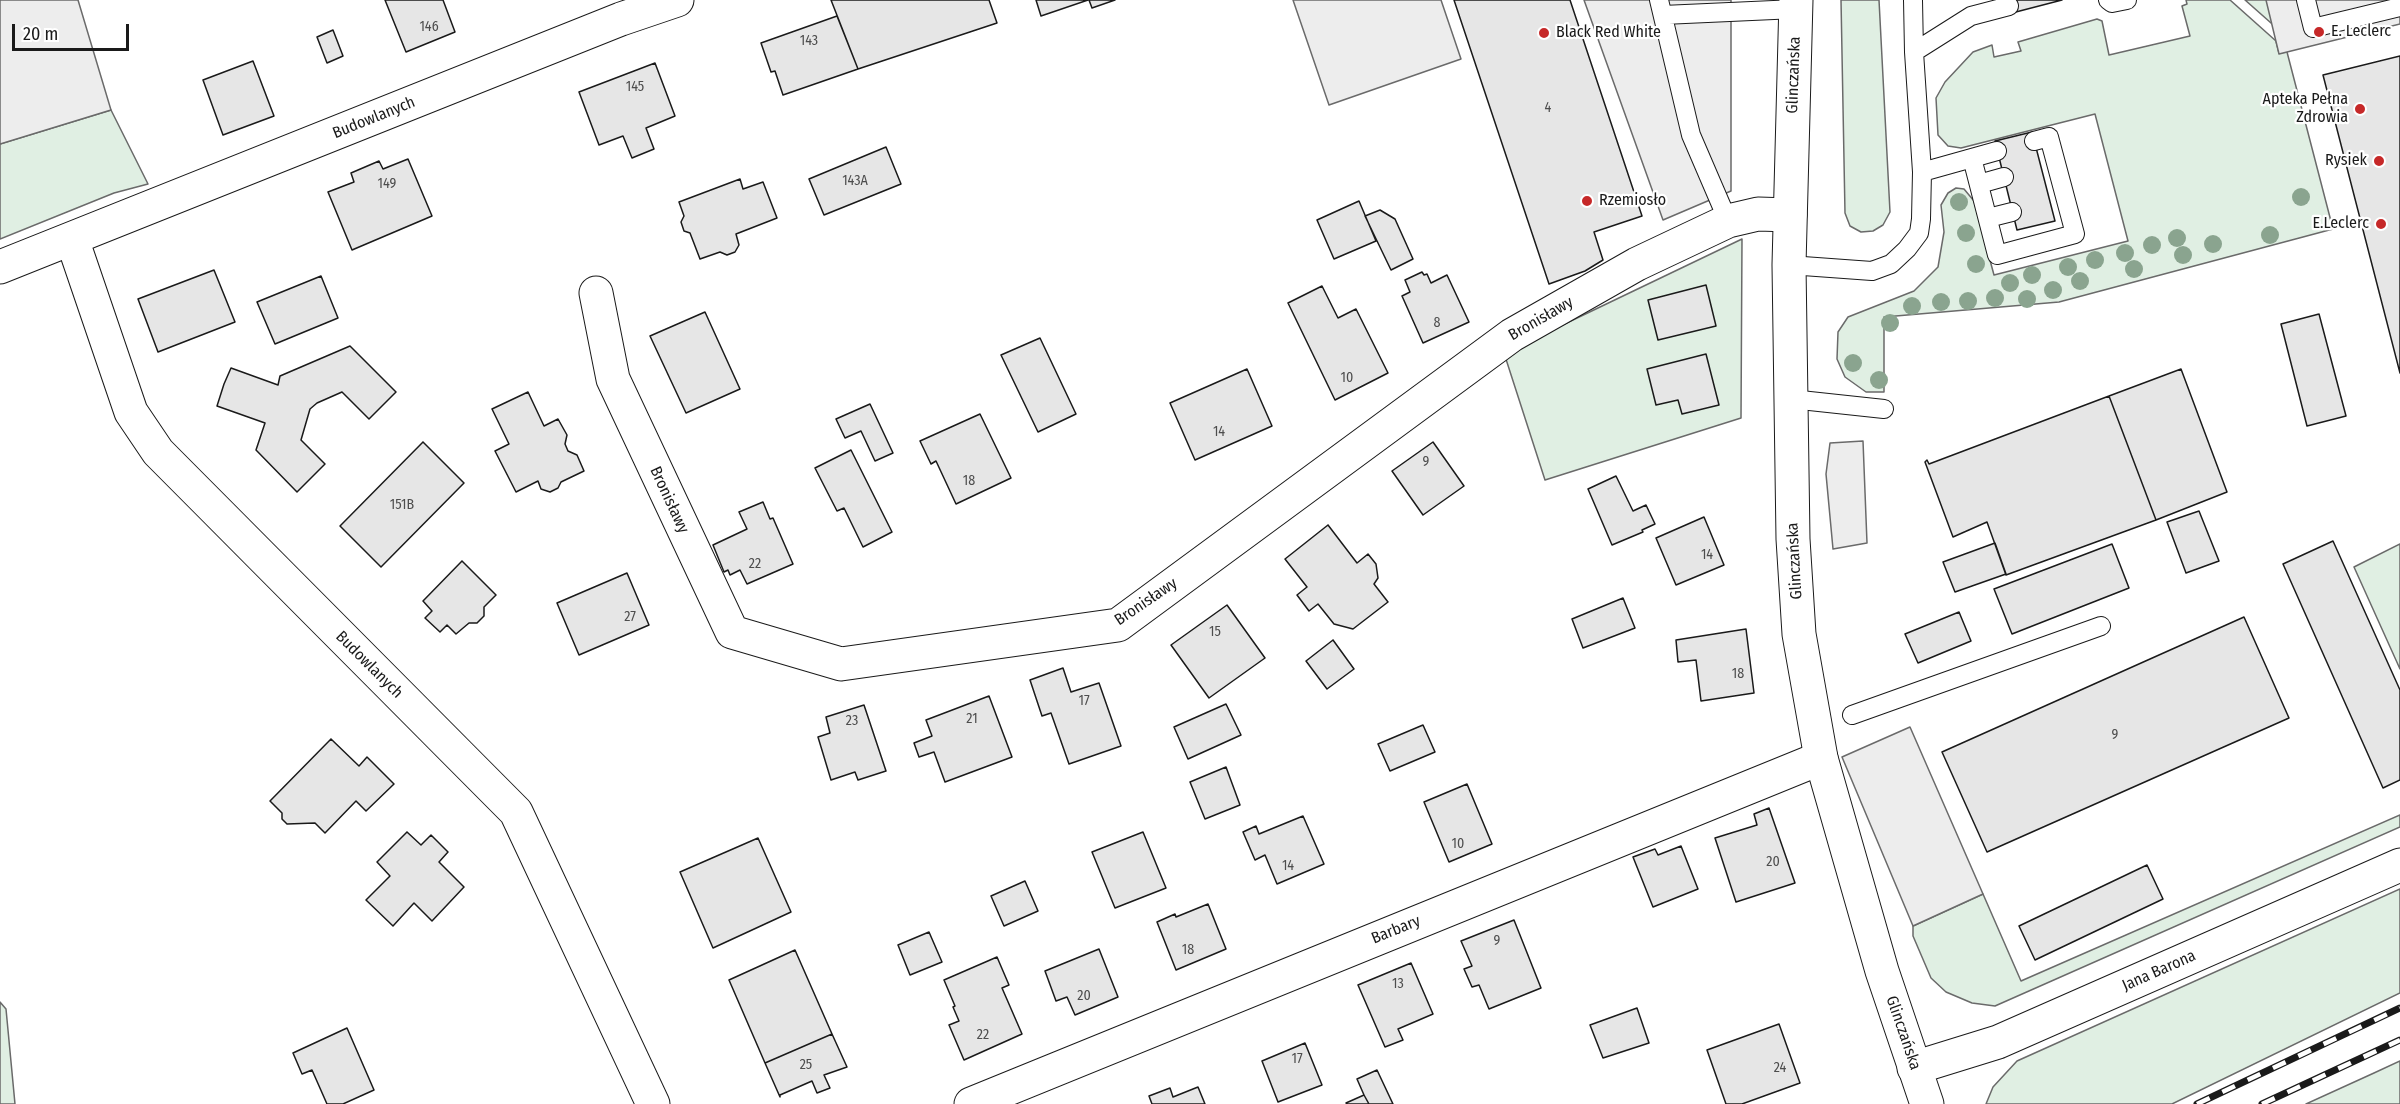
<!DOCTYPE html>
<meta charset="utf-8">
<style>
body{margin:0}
#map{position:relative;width:2400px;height:1104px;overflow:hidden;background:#fff;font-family:"Fira Sans Condensed",sans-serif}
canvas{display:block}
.scale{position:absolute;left:12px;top:24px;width:117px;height:27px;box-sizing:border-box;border:3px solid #1a1a1a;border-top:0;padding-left:8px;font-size:18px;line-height:21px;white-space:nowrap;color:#1a1a1a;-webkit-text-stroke:4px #fff;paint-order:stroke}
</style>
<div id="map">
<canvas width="2400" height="1104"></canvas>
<div class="scale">20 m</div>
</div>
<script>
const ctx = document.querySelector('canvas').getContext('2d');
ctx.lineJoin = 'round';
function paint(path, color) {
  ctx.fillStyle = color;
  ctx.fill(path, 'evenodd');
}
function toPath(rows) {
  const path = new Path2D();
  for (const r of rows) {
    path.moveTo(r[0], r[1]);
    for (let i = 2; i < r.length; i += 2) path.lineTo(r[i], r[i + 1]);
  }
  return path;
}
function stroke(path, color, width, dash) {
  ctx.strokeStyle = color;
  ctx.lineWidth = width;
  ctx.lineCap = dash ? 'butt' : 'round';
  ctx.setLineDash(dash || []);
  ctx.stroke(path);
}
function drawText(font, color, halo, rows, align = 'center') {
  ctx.font = font + ' "Fira Sans Condensed",sans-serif';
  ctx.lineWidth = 4.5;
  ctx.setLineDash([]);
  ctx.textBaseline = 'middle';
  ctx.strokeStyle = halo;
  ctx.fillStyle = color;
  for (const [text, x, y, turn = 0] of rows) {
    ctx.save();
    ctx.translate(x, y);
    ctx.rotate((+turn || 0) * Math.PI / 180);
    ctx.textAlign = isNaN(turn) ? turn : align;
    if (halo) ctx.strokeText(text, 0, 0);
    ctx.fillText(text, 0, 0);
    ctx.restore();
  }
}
const green = toPath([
 [1841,0,1879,0,1890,212,1883,225,1873,231,1861,232,1850,226,1845,213,1841,0],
 [2186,0,2230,0,2276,41,2279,53,2287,52,2333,229,2059,302,1884,317,1884,392,1866,392,1845,377,1837,359,1838,332,1848,317,1914,291,1938,267,1944,232,1941,205,1948,193,1956,188,1964,189,1974,201,1994,275,2128,241,2095,114,1961,148,1948,146,1938,135,1936,98,1945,82,1973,52,1992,45,1994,57,2021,51,2018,42,2097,19,2102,21,2109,55,2190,36,2182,6,2187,4,2186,0],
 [2245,0,2283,0,2288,38,2245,0],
 [111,110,148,184,114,193,0,239,0,144,111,110],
 [1742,239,1741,418,1545,480,1504,353,1742,239],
 [2400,544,2400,669,2354,567,2400,544],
 [2400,815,2400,827,1995,1006,1972,1003,1946,992,1931,978,1913,936,1913,926,1983,894,2021,981,2400,815],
 [2400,889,2400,993,2172,1104,1986,1104,1993,1087,2017,1061,2400,889],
 [0,1002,6,1009,15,1104,0,1104,0,1002],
 [2400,1061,2400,1104,2306,1104,2374,1073,2400,1061]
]);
paint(green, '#e0efe3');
stroke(green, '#6a6a6a', 1.5);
const parking = toPath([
 [0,0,78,0,111,110,0,144,0,0],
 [1293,0,1441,0,1461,59,1329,105,1293,0],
 [1584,0,1731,0,1731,191,1663,220,1584,0],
 [2266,0,2400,0,2400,24,2279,54,2266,0],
 [1863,441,1867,543,1833,549,1826,474,1830,443,1863,441],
 [1910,727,1983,894,1913,926,1842,757,1910,727]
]);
paint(parking, '#ededed');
stroke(parking, '#6a6a6a', 1.5);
const building = toPath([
 [385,0,443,0,455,32,406,52,385,0],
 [831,0,989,0,997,23,858,69,831,0],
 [1036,0,1088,0,1041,16,1036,0],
 [1089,0,1115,0,1092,8,1089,0],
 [1454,0,1570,0,1642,216,1594,232,1603,260,1585,271,1549,284,1454,0],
 [2008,0,2062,0,2012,13,2008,0],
 [837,16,858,69,783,95,775,71,771,72,761,43,837,16],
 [333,30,343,56,327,63,317,37,333,30],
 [2400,56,2400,373,2323,75,2400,56],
 [253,61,274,116,223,135,203,80,253,61],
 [655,63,675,116,646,128,654,149,632,158,623,136,599,145,579,92,655,63],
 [2032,132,2055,221,2017,230,1995,141,2032,132],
 [886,147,901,184,824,215,809,179,886,147],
 [408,159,432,216,352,250,328,192,354,182,351,173,379,161,383,169,408,159],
 [740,179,743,189,763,182,777,218,736,234,739,245,735,252,727,255,720,252,700,259,690,233,684,231,681,222,684,216,679,202,740,179],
 [1359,201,1376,241,1334,259,1317,220,1359,201],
 [1380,210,1395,219,1413,259,1391,270,1365,216,1380,210],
 [214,270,235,322,158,352,138,299,214,270],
 [1422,272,1424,275,1427,274,1431,283,1447,275,1469,322,1423,343,1402,296,1410,292,1405,280,1422,272],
 [321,276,338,318,275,344,257,302,321,276],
 [1706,285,1716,326,1658,340,1648,300,1706,285],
 [1322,286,1338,318,1356,309,1388,373,1335,400,1288,303,1322,286],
 [705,312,740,389,686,413,650,336,705,312],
 [2319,314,2346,416,2307,426,2281,324,2319,314],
 [1040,338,1076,414,1038,432,1001,355,1040,338],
 [350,346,396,392,369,419,342,392,317,403,310,409,301,440,325,464,297,492,256,450,265,423,217,406,224,384,231,368,278,385,280,376,350,346],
 [1706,354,1719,405,1682,414,1678,400,1656,405,1647,369,1706,354],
 [1247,369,1272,426,1195,460,1170,403,1247,369],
 [2181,369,2227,492,2156,520,2109,396,2181,369],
 [528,392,544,426,558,419,567,435,565,444,568,451,577,455,584,471,561,482,558,488,550,492,541,489,538,481,516,492,495,451,509,444,492,409,528,392],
 [2109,396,2156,520,2006,575,1987,522,1953,537,1925,462,1927,460,1929,464,2109,396],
 [870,404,893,453,875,461,861,431,845,438,836,419,870,404],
 [980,414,1011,478,956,504,936,461,931,464,920,441,980,414],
 [423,442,464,483,381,567,340,526,423,442],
 [1433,442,1464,486,1423,515,1392,471,1433,442],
 [851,450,892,532,863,547,844,508,837,511,815,468,851,450],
 [1616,476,1633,511,1646,505,1655,524,1642,530,1643,532,1612,545,1588,489,1616,476],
 [763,502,770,519,773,518,793,564,747,584,740,570,730,575,728,570,724,572,713,545,747,529,739,512,763,502],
 [2199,511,2219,561,2186,573,2167,522,2199,511],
 [1704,517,1724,565,1676,585,1656,538,1704,517],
 [1328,525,1357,563,1368,554,1376,564,1378,578,1374,584,1388,602,1353,629,1334,624,1318,604,1309,611,1297,595,1307,587,1285,559,1328,525],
 [2333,541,2400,690,2400,780,2383,788,2283,564,2333,541],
 [1995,543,2006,574,1955,592,1943,562,1995,543],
 [2112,544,2129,588,2012,634,1994,589,2112,544],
 [462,561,496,595,484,607,484,616,477,623,469,623,456,634,447,625,440,632,425,618,432,611,423,601,462,561],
 [627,573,649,625,579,655,557,603,627,573],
 [1623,598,1635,628,1583,648,1572,619,1623,598],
 [1227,605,1265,658,1209,698,1171,645,1227,605],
 [1959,612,1971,641,1918,663,1905,634,1959,612],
 [2244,617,2289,718,1987,852,1942,752,2244,617],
 [1746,629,1754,693,1701,701,1696,660,1678,662,1676,640,1746,629],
 [1333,640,1354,669,1327,689,1306,661,1333,640],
 [1063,668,1071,692,1099,683,1121,746,1069,764,1051,713,1042,716,1030,680,1063,668],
 [989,696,1012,757,945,782,934,752,919,757,914,743,932,736,926,720,989,696],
 [1226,704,1241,735,1188,759,1174,727,1226,704],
 [864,705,886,771,858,780,855,772,831,780,818,737,830,733,826,717,864,705],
 [1423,725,1435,752,1390,771,1378,744,1423,725],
 [331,739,359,766,367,757,394,784,366,811,356,801,325,833,315,823,287,824,282,819,282,813,270,801,331,739],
 [1226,767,1240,805,1205,819,1190,782,1226,767],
 [1467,784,1492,844,1449,862,1424,802,1467,784],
 [1769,808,1795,883,1736,902,1715,838,1757,825,1754,814,1769,808],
 [1303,816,1324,864,1277,884,1265,855,1255,860,1243,832,1256,826,1259,834,1303,816],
 [407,832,421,845,431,835,448,852,439,862,464,887,432,921,414,903,393,926,366,900,390,876,377,862,407,832],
 [1143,832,1166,888,1115,908,1092,852,1143,832],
 [758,838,791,912,713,948,680,872,758,838],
 [1681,846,1698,889,1653,907,1633,857,1655,849,1658,855,1681,846],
 [2147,865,2163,899,2035,960,2019,926,2147,865],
 [1025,881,1038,911,1004,926,991,896,1025,881],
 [1208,904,1226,949,1176,970,1157,922,1175,914,1176,917,1208,904],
 [1514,920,1541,988,1489,1009,1479,985,1472,987,1464,969,1472,966,1461,941,1514,920],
 [929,932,942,962,910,975,898,945,929,932],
 [1099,949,1118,997,1075,1015,1067,997,1056,1001,1045,971,1099,949],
 [795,950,832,1034,765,1063,729,980,795,950],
 [997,957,1009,985,1002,988,1022,1034,964,1060,949,1025,959,1021,953,1007,955,1006,944,980,997,957],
 [1411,963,1433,1014,1398,1029,1403,1040,1385,1047,1358,985,1411,963],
 [1637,1008,1649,1043,1603,1058,1590,1025,1637,1008],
 [1779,1024,1800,1083,1742,1104,1726,1104,1707,1050,1779,1024],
 [347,1028,374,1090,343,1104,327,1104,312,1070,302,1074,293,1053,347,1028],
 [832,1034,847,1067,824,1075,830,1088,817,1093,812,1081,780,1095,780,1097,765,1063,832,1034],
 [1305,1043,1322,1085,1278,1102,1262,1061,1305,1043],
 [1377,1070,1393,1104,1369,1104,1364,1095,1357,1079,1377,1070],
 [1198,1087,1205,1104,1152,1104,1149,1096,1170,1088,1173,1097,1198,1087],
 [1364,1095,1369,1104,1347,1104,1346,1103,1364,1095]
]);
paint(building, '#e6e6e6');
stroke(building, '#1a1a1a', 1.5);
const lane = toPath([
 [1659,0,1691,135,1728,221],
 [2108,0,2112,3,2127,0],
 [2306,0,2313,28,2400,7],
 [1663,15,1796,9],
 [1914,52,1971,16,2009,6],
 [1972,158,1997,255,2075,234,2049,137,2034,141],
 [1922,172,1997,151],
 [1979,184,2004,177],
 [1988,218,2012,212],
 [1789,265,1872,271,1891,264,1907,249,1919,233,1921,219,1922,172,1914,52,1913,0],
 [1791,399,1884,409],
 [1852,715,2101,626]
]);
const street = toPath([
 [72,239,131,412,158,452,516,812,653,1104],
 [596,293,613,379,732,632,841,664,1118,625,1512,335,1637,264,1728,221,1758,214,1790,215],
 [1914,1068,1998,1042,2400,865],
 [971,1104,1821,758]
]);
const secondary = toPath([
 [1796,0,1789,265,1793,539,1799,634,1821,758,1882,971,1927,1104],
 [0,267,621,19,677,0]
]);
stroke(lane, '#1a1a1a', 20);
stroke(street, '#1a1a1a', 35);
stroke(secondary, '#1a1a1a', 35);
stroke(lane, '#fff', 18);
stroke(street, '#fff', 33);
stroke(secondary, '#fff', 33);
const rail = toPath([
 [2197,1104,2400,1008],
 [2262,1104,2400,1040]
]);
stroke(rail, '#1a1a1a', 7);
stroke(rail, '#fff', 4.5, [14]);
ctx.fillStyle = '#8aa48f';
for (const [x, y] of [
 [2301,197],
 [1959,202],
 [1966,233],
 [2270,235],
 [2177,238],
 [2213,244],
 [2152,245],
 [2125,253],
 [2183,255],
 [2095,260],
 [1976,264],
 [2068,267],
 [2134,269],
 [2032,275],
 [2080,281],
 [2010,283],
 [2053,290],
 [1995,298],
 [2027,299],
 [1968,301],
 [1941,302],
 [1912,306],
 [1890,323],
 [1853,363],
 [1879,380]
]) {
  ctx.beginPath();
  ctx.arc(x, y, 9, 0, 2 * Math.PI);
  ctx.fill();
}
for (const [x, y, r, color] of [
 [2319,32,6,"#c62828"],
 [1544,33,6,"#c62828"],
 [2360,109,6,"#c62828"],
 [2379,161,6,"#c62828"],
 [1587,201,6,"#c62828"],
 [2381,224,6,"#c62828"]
]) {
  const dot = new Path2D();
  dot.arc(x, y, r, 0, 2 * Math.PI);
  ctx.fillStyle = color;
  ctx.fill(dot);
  stroke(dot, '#fff', 2);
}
drawText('14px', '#4d4d4d', null, [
 ["146",429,27],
 ["143",809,41],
 ["145",635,87],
 ["4",1548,108],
 ["143A",855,181],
 ["149",387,184],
 ["8",1437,323],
 ["10",1347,378],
 ["14",1219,432],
 ["9",1426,462],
 ["18",969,481],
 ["151B",402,505],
 ["14",1707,555],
 ["22",755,564],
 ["27",630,617],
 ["15",1215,632],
 ["18",1738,674],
 ["17",1084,701],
 ["21",972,719],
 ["23",852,721],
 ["9",2115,735],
 ["10",1458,844],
 ["20",1773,862],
 ["14",1288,866],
 ["9",1497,941],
 ["18",1188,950],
 ["13",1398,984],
 ["20",1084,996],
 ["22",983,1035],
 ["17",1297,1059],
 ["25",806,1065],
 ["24",1780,1068]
]);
drawText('16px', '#1a1a1a', '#fff', [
 ["E. Leclerc",2331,32],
 ["Black Red White",1556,33],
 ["Apteka Pełna",2348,100,"right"],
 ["Zdrowia",2348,118,"right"],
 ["Rysiek",2367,161,"right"],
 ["Rzemiosło",1599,201],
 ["E.Leclerc",2369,224,"right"]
], 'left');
drawText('16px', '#1a1a1a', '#fff', [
 ["Glinczańska",1794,75,-88],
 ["Budowlanych",374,118,-22],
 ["Bronisławy",1541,319,-30],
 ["Bronisławy",669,500,65],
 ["Glinczańska",1795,561,-93],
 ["Bronisławy",1146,602,-34],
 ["Budowlanych",369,665,45],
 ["Barbary",1396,930,-22],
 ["Jana Barona",2159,971,-24],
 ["Glinczańska",1903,1033,71]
]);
</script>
